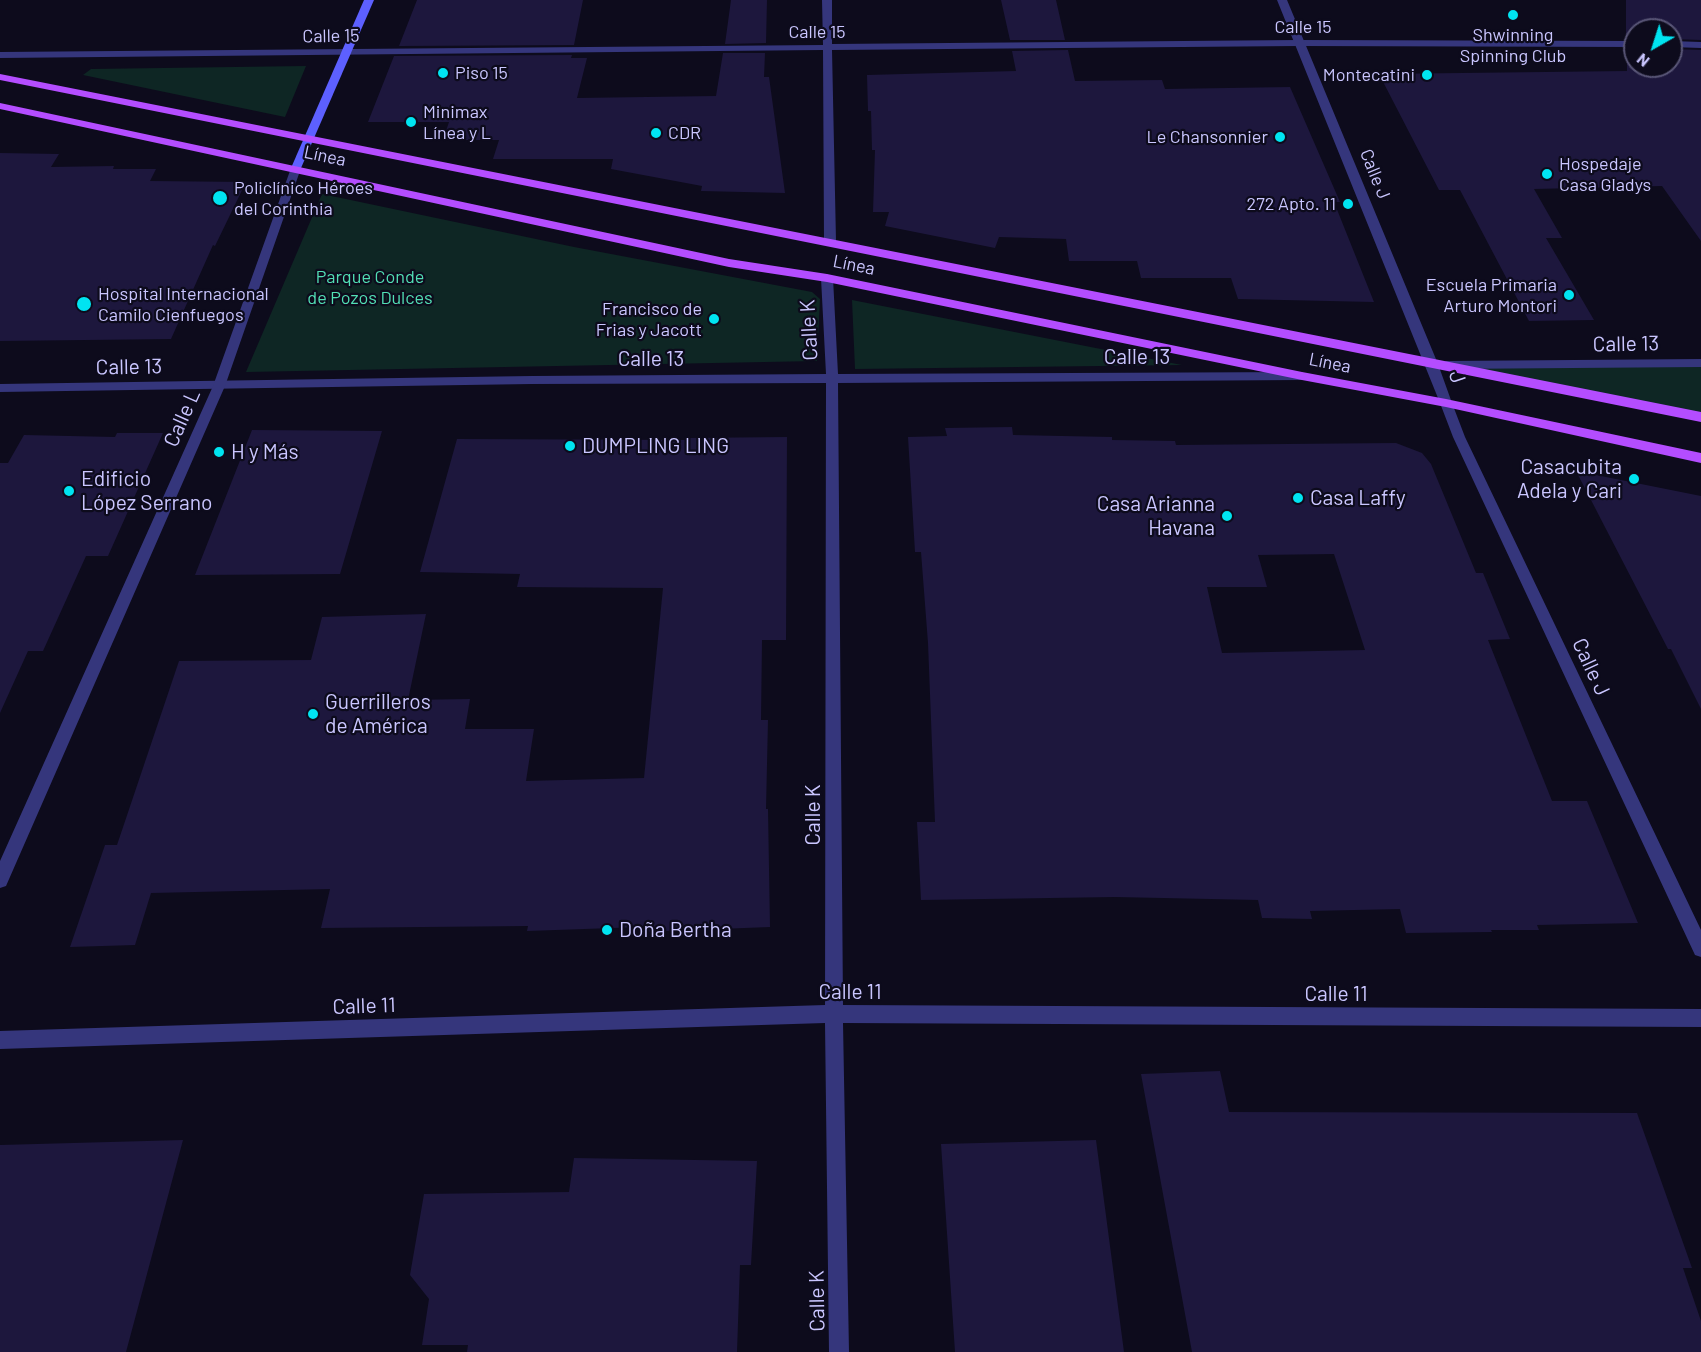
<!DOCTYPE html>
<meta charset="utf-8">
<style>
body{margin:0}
#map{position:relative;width:1701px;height:1352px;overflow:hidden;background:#0d0b1c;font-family:Barlow,sans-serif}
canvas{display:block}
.north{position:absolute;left:1623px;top:18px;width:60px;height:60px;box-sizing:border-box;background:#0d0b1c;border:2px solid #595677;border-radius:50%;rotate:219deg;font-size:16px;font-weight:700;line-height:24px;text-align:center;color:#cac6ff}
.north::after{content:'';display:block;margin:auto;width:21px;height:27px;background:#00e4f1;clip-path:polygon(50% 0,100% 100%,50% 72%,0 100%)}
</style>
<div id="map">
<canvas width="1701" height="1352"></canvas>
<div class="north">N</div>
</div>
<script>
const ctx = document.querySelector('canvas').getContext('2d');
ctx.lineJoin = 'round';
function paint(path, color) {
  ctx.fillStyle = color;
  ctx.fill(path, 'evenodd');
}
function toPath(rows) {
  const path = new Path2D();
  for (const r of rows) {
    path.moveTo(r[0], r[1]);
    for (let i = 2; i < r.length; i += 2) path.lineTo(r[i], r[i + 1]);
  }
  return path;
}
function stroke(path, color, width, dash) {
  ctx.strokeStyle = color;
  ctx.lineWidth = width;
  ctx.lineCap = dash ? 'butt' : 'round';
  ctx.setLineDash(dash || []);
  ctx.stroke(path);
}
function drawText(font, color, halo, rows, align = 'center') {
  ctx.font = font + ' Barlow,sans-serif';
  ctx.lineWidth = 4.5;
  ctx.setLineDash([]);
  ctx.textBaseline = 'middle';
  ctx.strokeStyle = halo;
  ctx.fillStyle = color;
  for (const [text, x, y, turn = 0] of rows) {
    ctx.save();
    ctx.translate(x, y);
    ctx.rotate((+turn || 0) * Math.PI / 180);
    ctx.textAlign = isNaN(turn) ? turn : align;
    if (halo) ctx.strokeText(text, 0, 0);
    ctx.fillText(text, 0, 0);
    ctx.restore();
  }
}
paint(toPath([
 [306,66,285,117,83,75,91,69],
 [322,194,574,247,812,292,820,299,817,361,246,372],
 [852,300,1182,365,855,369],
 [1443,365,1701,365,1701,417]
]), '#0e2624');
paint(toPath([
 [417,0,583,0,574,45,399,46],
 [731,0,767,0,766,43,725,44],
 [1001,0,1056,0,1065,40,1010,40],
 [1626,0,1701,0,1701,40,1671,39,1671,30,1635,30,1635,39,1626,39],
 [1627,49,1635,49,1635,66,1671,66,1671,49,1701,50,1701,241,1662,186,1534,189,1562,238,1546,238,1594,320,1529,321,1460,190,1439,190,1379,74,1627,71],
 [1068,50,1075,81,1162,80,1165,89,1290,87,1340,202,1334,202,1374,302,1238,299,1231,278,1141,278,1137,261,1069,261,1066,239,999,237,995,248,885,226,889,212,873,212,875,150,872,150,871,111,868,111,867,75,1016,71,1012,51],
 [723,53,765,53,764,77,769,77,785,193,701,191,702,186,611,169,613,159,493,159,499,140,443,140,449,122,368,122,394,56,572,55,571,58,587,58,577,98,716,96],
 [0,153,59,154,51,167,114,166,113,169,156,169,150,181,246,182,215,246,213,245,171,339,0,341],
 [1012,427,1013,435,1112,437,1112,440,1175,441,1176,445,1396,443,1422,453,1431,464,1476,573,1483,573,1510,639,1488,640,1552,801,1587,801,1638,923,1537,925,1539,930,1491,930,1492,932,1406,933,1400,909,1310,911,1312,919,1262,918,1258,900,1115,897,921,900,917,822,935,822,928,643,921,552,915,552,908,437,947,436,945,428],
 [1334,554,1365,650,1222,653,1207,587,1267,587,1258,555],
 [252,430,382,431,340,574,195,575],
 [117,433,163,433,108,556,86,556,43,651,28,651,0,713,0,463,8,463,24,435,115,437],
 [787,437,786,640,762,640,761,720,768,720,766,809,768,809,770,927,642,932,642,927,527,931,528,926,321,928,330,889,151,893,135,945,70,947,105,845,117,845,179,661,311,660,322,617,426,614,408,700,470,699,465,729,534,729,526,781,644,778,663,588,517,587,520,574,420,572,457,439,688,440,688,438],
 [1576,471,1701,496,1701,709,1671,649,1668,649],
 [1220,1071,1229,1112,1637,1113,1692,1268,1683,1268,1701,1321,1701,1352,1192,1352,1141,1074],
 [183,1140,126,1352,0,1352,0,1145],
 [1096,1140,1124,1352,955,1352,941,1144],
 [574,1158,757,1161,751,1265,740,1265,737,1352,467,1352,468,1345,422,1345,429,1299,410,1275,424,1194,569,1192]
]), '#1d173d');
paint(toPath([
 [822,0,832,0,832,44,1299,40,1635,41,1635,47,1299,46,832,50,836,241,830,245,824,241,823,50,0,58,0,52,823,45,822,0],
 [1671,41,1701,42,1701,48,1671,47,1671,41],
 [827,274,833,278,838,374,1302,372,1308,376,1302,380,838,383,843,1005,1701,1009,1701,1027,843,1023,849,1352,829,1352,825,1023,0,1049,0,1031,825,1005,826,383,532,384,0,392,0,384,532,376,826,374,821,278,827,274],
 [1701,359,1701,367,1446,369,1440,365,1446,361,1701,359],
 [1446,399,1452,403,1465,437,1701,930,1701,957,1695,955,1453,437,1440,403,1446,399]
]), '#35367c');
paint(toPath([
 [1277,0,1287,0,1438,364,1452,403,1450,406,1446,407,1440,403,1277,0],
 [296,165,301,168,225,386,6,886,0,888,0,861,213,386,291,168,296,165]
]), '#35367c');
paint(toPath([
 [364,0,374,0,301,168,296,171,292,170,291,168,364,0]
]), '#5d60ff');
paint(toPath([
 [0,74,1701,412,1701,422,0,80,0,74],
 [0,103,729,259,827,274,1302,372,1446,399,1701,453,1701,463,1446,407,1302,380,827,282,729,267,0,109,0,103]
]), '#b44dff');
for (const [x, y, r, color] of [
 [1513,15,6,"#00e4f1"],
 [443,73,6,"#00e4f1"],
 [1427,75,6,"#00e4f1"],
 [411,122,6,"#00e4f1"],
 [656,133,6,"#00e4f1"],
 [1280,137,6,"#00e4f1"],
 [1547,174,6,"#00e4f1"],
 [220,198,8,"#00e4f1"],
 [1348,204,6,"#00e4f1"],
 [1569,295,6,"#00e4f1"],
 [84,304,8,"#00e4f1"],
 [714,319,6,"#00e4f1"],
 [570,446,6,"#00e4f1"],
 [219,452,6,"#00e4f1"],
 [1634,479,6,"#00e4f1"],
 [69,491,6,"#00e4f1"],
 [1298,498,6,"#00e4f1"],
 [1227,516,6,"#00e4f1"],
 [313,714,6,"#00e4f1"],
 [607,930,6,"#00e4f1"]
]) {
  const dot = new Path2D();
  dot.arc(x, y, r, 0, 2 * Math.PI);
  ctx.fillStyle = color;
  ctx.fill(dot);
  stroke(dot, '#0d0b1c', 2);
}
drawText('18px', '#cac6ff', '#0d0b1c', [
 ["Calle 15",1303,27],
 ["Calle 15",817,32],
 ["Calle 15",331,36,-1],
 ["Línea",325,156,12],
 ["Calle J",1375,174,68],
 ["Línea",854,265,11],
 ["Línea",1330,363,11]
]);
drawText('18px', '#cac6ff', '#0d0b1c', [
 ["Shwinning",1513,35,"center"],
 ["Spinning Club",1513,56,"center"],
 ["Piso 15",455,73],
 ["Montecatini",1415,75,"right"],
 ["Minimax",423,112],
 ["Línea y L",423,133],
 ["CDR",668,133],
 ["Le Chansonnier",1268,137,"right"],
 ["Hospedaje",1559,164],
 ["Casa Gladys",1559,185],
 ["Policlínico Héroes",234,188],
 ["del Corinthia",234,209],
 ["272 Apto. 11",1336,204,"right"],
 ["Escuela Primaria",1557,285,"right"],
 ["Arturo Montori",1557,306,"right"],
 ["Hospital Internacional",98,294],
 ["Camilo Cienfuegos",98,315],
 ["Francisco de",702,309,"right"],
 ["Frias y Jacott",702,330,"right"]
], 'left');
drawText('18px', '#52dfb5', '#0d0b1c', [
 ["Parque Conde",370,277],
 ["de Pozos Dulces",370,298]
]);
drawText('21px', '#cac6ff', '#0d0b1c', [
 ["Calle K",809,330,-93],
 ["Calle 13",1626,344,-1],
 ["Calle 13",1137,357],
 ["Calle 13",651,359],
 ["Calle 13",129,367,-1],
 ["J",1457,377,71],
 ["Calle L",182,418,-66],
 ["Calle J",1591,667,65],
 ["Calle K",813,815,-90],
 ["Calle 11",850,992],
 ["Calle 11",1336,994],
 ["Calle 11",364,1006,-2],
 ["Calle K",817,1301,-91]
]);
drawText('21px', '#cac6ff', '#0d0b1c', [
 ["DUMPLING LING",582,446],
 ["H y Más",231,452],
 ["Casacubita",1622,467,"right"],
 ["Adela y Cari",1622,491,"right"],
 ["Edificio",81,479],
 ["López Serrano",81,503],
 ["Casa Laffy",1310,498],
 ["Casa Arianna",1215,504,"right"],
 ["Havana",1215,528,"right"],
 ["Guerrilleros",325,702],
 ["de América",325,726],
 ["Doña Bertha",619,930]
], 'left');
</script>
